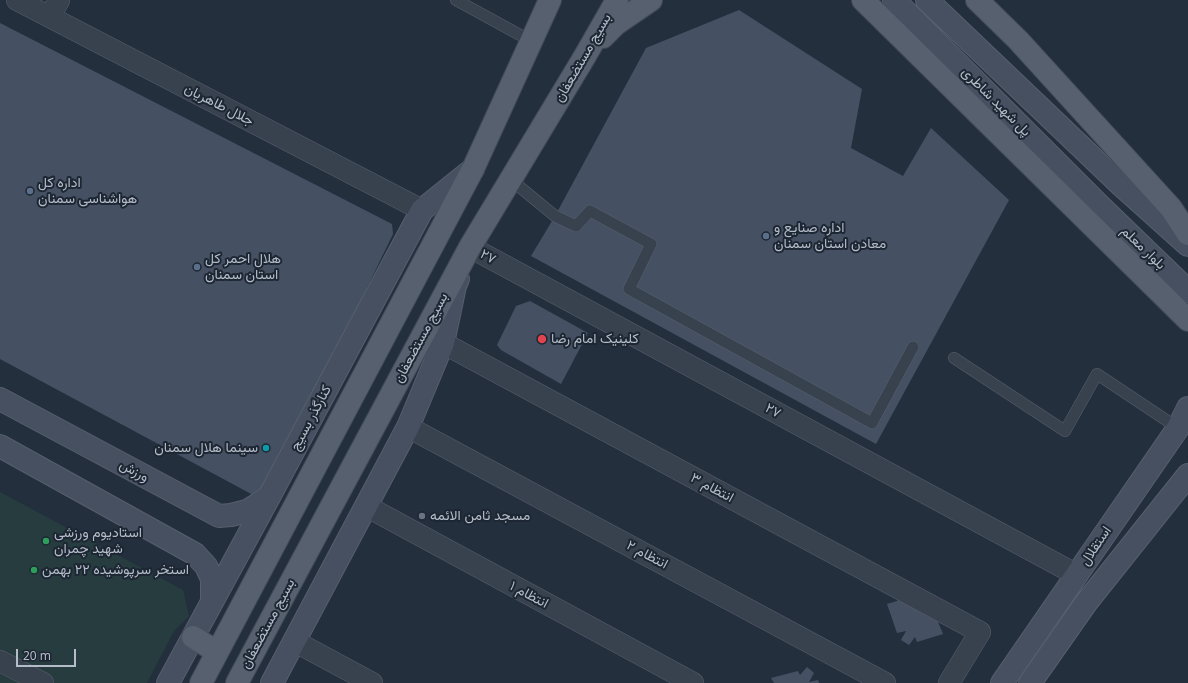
<!DOCTYPE html>
<meta charset="utf-8">
<style>
body{margin:0}
#map{position:relative;width:1188px;height:683px;overflow:hidden;background:#242f3e;font-family:"Noto Sans",sans-serif}
canvas{display:block}
.scale{position:absolute;left:16px;top:649px;width:60px;height:18px;box-sizing:border-box;border:2px solid #b4bcc9;border-top:0;padding-left:5px;font-size:12px;line-height:14px;white-space:nowrap;color:#b4bcc9;-webkit-text-stroke:3px #1d2633;paint-order:stroke}
</style>
<div id="map">
<canvas width="1188" height="683"></canvas>
<div class="scale">20 m</div>
</div>
<script>
const ctx = document.querySelector('canvas').getContext('2d');
ctx.lineJoin = 'round';
function paint(path, color) {
  ctx.fillStyle = color;
  ctx.fill(path, 'evenodd');
}
function toPath(rows) {
  const path = new Path2D();
  for (const r of rows) {
    path.moveTo(r[0], r[1]);
    for (let i = 2; i < r.length; i += 2) path.lineTo(r[i], r[i + 1]);
  }
  return path;
}
function stroke(path, color, width, dash) {
  ctx.strokeStyle = color;
  ctx.lineWidth = width;
  ctx.lineCap = dash ? 'butt' : 'round';
  ctx.setLineDash(dash || []);
  ctx.stroke(path);
}
function drawText(font, color, halo, rows, align = 'center') {
  ctx.font = font + ' "Noto Sans",Vazirmatn,sans-serif';
  ctx.lineWidth = 4;
  ctx.setLineDash([]);
  ctx.textBaseline = 'middle';
  ctx.strokeStyle = halo;
  ctx.fillStyle = color;
  for (const [text, x, y, turn = 0] of rows) {
    ctx.save();
    ctx.translate(x, y);
    ctx.rotate((+turn || 0) * Math.PI / 180);
    ctx.textAlign = isNaN(turn) ? turn : align;
    if (halo) ctx.strokeText(text, 0, 0);
    ctx.fillText(text, 0, 0);
    ctx.restore();
  }
}
paint(toPath([
 [0,492,183,590,189,616,174,631,147,683,0,683]
]), '#263c3f');
paint(toPath([
 [739,10,862,89,851,148,903,176,931,128,1009,200,876,444,531,256,555,216,646,48],
 [0,23,392,224,393,234,305,416,266,490,255,496,0,359],
 [530,301,588,333,561,384,501,350,497,345,516,306],
 [903,593,940,614,938,622,943,634,917,642,915,637,909,645,901,640,906,631,897,633,887,604,897,601],
 [807,667,814,673,809,682,818,680,819,683,774,683,771,678,798,671,800,675]
]), '#455162');
const lane = toPath([
 [456,0,531,41],
 [510,179,555,216,576,226,590,211,651,244,629,289,872,423,913,347],
 [954,358,1065,431,1097,374,1178,428]
]);
const street = toPath([
 [17,0,422,210],
 [50,17,59,0],
 [470,247,1077,575],
 [443,343,980,632,949,683],
 [408,427,885,683],
 [366,506,693,683],
 [294,641,372,683],
 [0,661,43,683]
]);
const secondary = toPath([
 [894,0,1099,205,1188,291],
 [927,0,1121,185,1188,245],
 [0,399,219,516,231,515,247,511,269,497],
 [0,446,195,554,206,566,212,579,212,601],
 [168,683,269,497,422,210,473,169],
 [272,683,408,427,443,343,455,286,458,279],
 [1002,683,1178,428,1188,408],
 [1030,683,1086,603,1188,475]
]);
const primary = toPath([
 [863,0,1188,320],
 [977,0,1018,40,1171,208,1188,234],
 [603,37,616,24,651,0],
 [193,637,217,652],
 [201,683,473,169,550,0],
 [237,683,470,247,585,56,617,0]
]);
stroke(lane, '#565f6c', 12);
stroke(street, '#565f6c', 22);
stroke(secondary, '#565f6c', 24);
stroke(primary, '#414a57', 24);
stroke(lane, '#38414e', 11);
stroke(street, '#38414e', 21);
stroke(secondary, '#465061', 22);
stroke(primary, '#56606e', 22);
for (const [x, y, r, color] of [
 [30,191,4,"#5c6f8a"],
 [766,236,4,"#5c6f8a"],
 [197,267,4,"#5c6f8a"],
 [542,339,5,"#e0444e"],
 [266,448,4,"#0f9aa8"],
 [422,516,4,"#6b7280"],
 [46,541,4,"#2e9e5b"],
 [34,570,4,"#2e9e5b"]
]) {
  const dot = new Path2D();
  dot.arc(x, y, r, 0, 2 * Math.PI);
  ctx.fillStyle = color;
  ctx.fill(dot);
  stroke(dot, '#1d2633', 1.5);
}
drawText('14px', '#b4bcc9', '#1d2633', [
 ["بسیج مستضعفان",583,58,-60],
 ["پل شهید شاطری",996,102,45],
 ["جلال طاهریان",219,105,27],
 ["بلوار معلم",1143,248,44],
 ["۲۷",488,257,28],
 ["بسیج مستضعفان",421,338,-62],
 ["۲۷",773,411,28],
 ["کنارگذر بسیج",311,418,-62],
 ["ورزش",134,471,28],
 ["انتظام ۳",712,488,28],
 ["استقلال",1096,546,-56],
 ["انتظام ۲",647,555,28],
 ["انتظام ۱",529,595,28],
 ["بسیج مستضعفان",268,624,-62]
]);
drawText('14px', '#b4bcc9', '#1d2633', [
 ["اداره کل",38,183],
 ["هواشناسی سمنان",38,199],
 ["اداره صنایع و",774,228],
 ["معادن استان سمنان",774,244],
 ["هلال احمر کل",205,259],
 ["استان سمنان",205,275],
 ["کلینیک امام رضا",551,339],
 ["سینما هلال سمنان",258,448,"right"],
 ["مسجد ثامن الائمه",430,516],
 ["استادیوم ورزشی",54,533],
 ["شهید چمران",54,549],
 ["استخر سرپوشیده ۲۲ بهمن",42,570]
], 'left');
</script>
